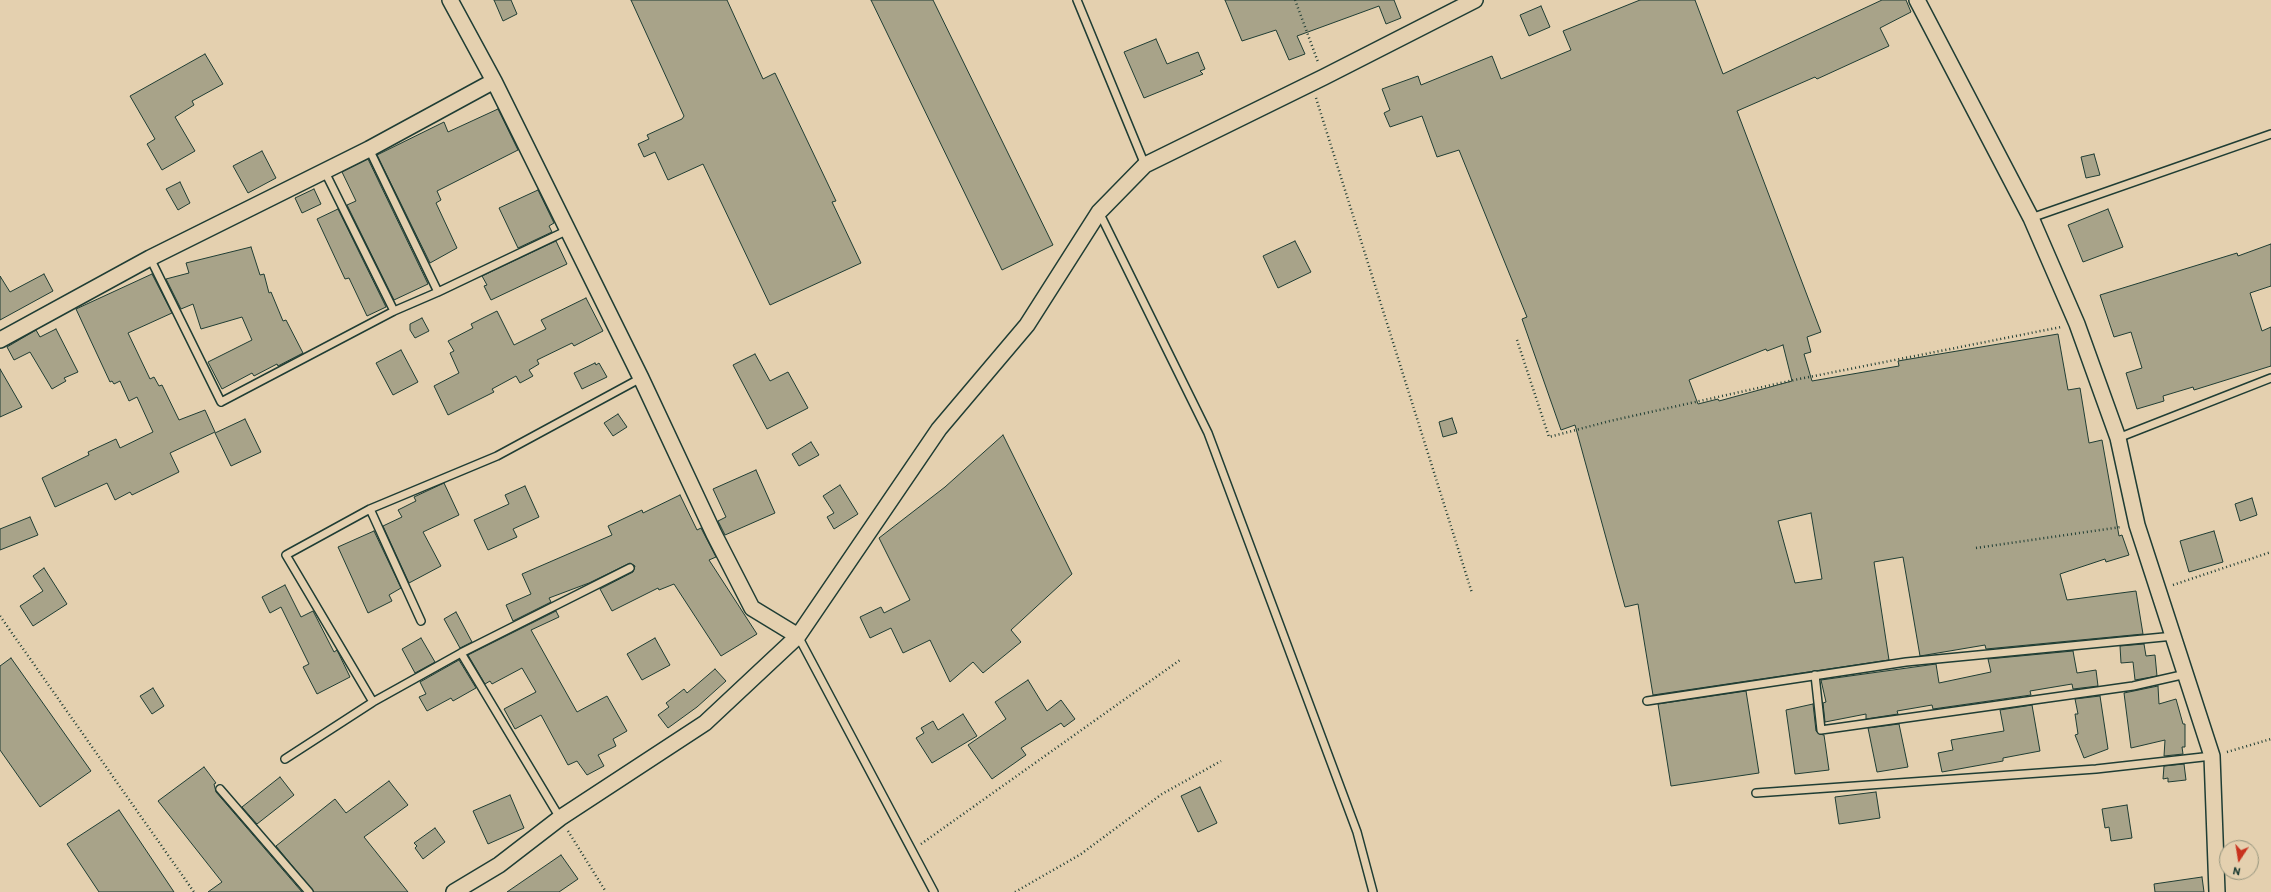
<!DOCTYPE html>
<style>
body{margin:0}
#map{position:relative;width:2271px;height:892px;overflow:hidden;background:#e4d0af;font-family:Itim,sans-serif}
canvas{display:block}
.north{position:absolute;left:2219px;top:840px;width:40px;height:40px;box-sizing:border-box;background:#e4d0af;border:1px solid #95957e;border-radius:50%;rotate:192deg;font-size:11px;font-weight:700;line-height:16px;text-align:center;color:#1f3d34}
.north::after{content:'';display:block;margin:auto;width:14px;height:18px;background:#c8321e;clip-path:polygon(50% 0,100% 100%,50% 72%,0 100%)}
</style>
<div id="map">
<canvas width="2271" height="892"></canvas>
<div class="north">N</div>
</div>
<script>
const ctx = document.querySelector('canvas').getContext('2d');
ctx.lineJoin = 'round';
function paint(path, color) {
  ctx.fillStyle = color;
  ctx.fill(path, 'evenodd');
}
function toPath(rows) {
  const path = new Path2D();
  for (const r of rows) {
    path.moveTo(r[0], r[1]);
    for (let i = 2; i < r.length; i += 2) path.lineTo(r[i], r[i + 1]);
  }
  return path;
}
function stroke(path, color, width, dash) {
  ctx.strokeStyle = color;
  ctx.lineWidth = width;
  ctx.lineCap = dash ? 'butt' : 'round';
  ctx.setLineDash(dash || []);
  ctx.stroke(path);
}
const building = toPath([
 [494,0,511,0,517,14,503,21,494,0],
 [631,0,727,0,763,79,775,73,836,201,832,202,861,263,770,305,703,164,668,180,655,152,644,157,638,144,649,139,647,135,682,119,684,116,631,0],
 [871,0,933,0,1053,245,1002,270,871,0],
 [1225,0,1394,0,1401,18,1386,24,1379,6,1297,36,1305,54,1289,60,1276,30,1242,41,1225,0],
 [1640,0,1695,0,1723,74,1882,0,1906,0,1911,12,1880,28,1889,46,1817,79,1815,77,1737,111,1821,332,1807,337,1811,352,1804,354,1812,381,1899,366,1898,361,2058,334,2068,390,2080,388,2089,443,2102,440,2119,536,2122,535,2129,555,2106,562,2105,559,2060,574,2067,600,2136,591,2143,634,1986,649,1985,645,1920,656,1903,557,1874,562,1889,660,1653,695,1638,604,1625,607,1575,425,1561,430,1522,319,1527,317,1459,150,1437,157,1422,116,1390,127,1384,113,1390,110,1382,89,1418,76,1421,85,1492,56,1501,79,1571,50,1563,31,1640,0],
 [1783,345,1792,381,1719,401,1718,399,1698,404,1689,380,1766,349,1767,351,1783,345],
 [1811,513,1822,579,1795,583,1778,521,1811,513],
 [1541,6,1550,27,1529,36,1520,15,1541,6],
 [1156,39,1167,64,1198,52,1205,69,1200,71,1203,74,1144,98,1124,52,1156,39],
 [205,54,223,84,192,101,194,105,175,117,195,151,162,170,147,144,155,139,130,96,205,54],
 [498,109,518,150,437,191,441,200,436,203,457,248,430,263,377,155,444,122,448,132,498,109],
 [262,151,276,178,248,193,233,166,262,151],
 [2094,154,2100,175,2086,178,2081,157,2094,154],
 [368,159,428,284,394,300,347,205,356,201,342,172,368,159],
 [180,182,190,203,178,210,166,189,180,182],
 [314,189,321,204,302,213,295,198,314,189],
 [538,190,554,223,549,226,552,232,518,248,499,208,538,190],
 [338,209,386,307,367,316,349,278,345,279,317,219,338,209],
 [2108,209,2123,247,2083,262,2068,225,2108,209],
 [556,241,567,264,491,300,484,286,487,285,482,276,556,241],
 [1295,241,1311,272,1278,288,1263,256,1295,241],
 [2271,244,2271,286,2250,293,2262,331,2271,327,2271,366,2194,390,2193,387,2163,396,2164,401,2137,409,2126,373,2142,368,2131,332,2114,337,2100,295,2237,253,2238,256,2271,244],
 [251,247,260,275,264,274,269,293,271,292,283,321,286,320,303,353,278,366,277,364,254,376,252,373,222,389,208,362,252,340,242,317,201,329,193,304,181,309,166,279,189,273,186,263,251,247],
 [44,274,53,291,0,320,0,276,10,292,44,274],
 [152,274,172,313,128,333,150,379,154,377,159,386,162,385,179,420,205,410,215,432,170,453,179,472,132,495,130,492,115,500,107,483,55,507,42,478,89,455,88,452,116,439,120,448,153,432,137,397,129,401,120,381,114,384,112,381,110,382,76,309,152,274],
 [586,298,603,331,574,346,572,343,537,360,539,364,529,370,533,376,520,383,516,376,492,389,494,392,448,415,434,386,459,373,450,353,454,351,448,341,473,328,471,324,497,311,514,345,546,329,541,320,586,298],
 [422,318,429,331,415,338,410,330,410,324,422,318],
 [56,329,78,372,64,378,66,381,52,389,30,352,14,360,7,347,36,330,40,337,56,329],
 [401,350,418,382,393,395,376,363,401,350],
 [755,354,770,381,788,372,808,408,767,429,733,365,755,354],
 [595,363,596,365,599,363,607,377,582,389,574,373,595,363],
 [0,369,22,407,0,417,0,369],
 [618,414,627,427,613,436,604,423,618,414],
 [1452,418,1457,433,1443,437,1439,422,1452,418],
 [245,419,261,452,231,466,215,433,245,419],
 [1003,435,1072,574,1011,630,1021,642,983,673,973,662,950,682,930,640,903,653,891,628,870,638,860,617,881,607,884,613,910,600,879,538,945,487,1003,435],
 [811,442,819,455,799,466,792,454,811,442],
 [756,470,775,513,725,535,718,521,726,517,713,489,756,470],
 [444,483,459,515,423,532,441,566,409,583,383,526,402,517,398,510,416,501,414,497,444,483],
 [840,485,858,514,834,529,827,517,834,513,823,496,840,485],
 [525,486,539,517,513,529,517,537,488,550,474,520,509,504,505,495,525,486],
 [680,495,697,530,701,528,716,557,709,560,757,634,721,656,674,584,659,590,658,588,612,611,600,589,633,572,635,566,630,563,589,583,549,598,551,602,513,621,506,605,531,594,522,574,612,535,608,526,642,510,643,513,680,495],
 [2252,498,2257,515,2240,521,2235,504,2252,498],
 [30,517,38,535,0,550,0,529,30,517],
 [374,531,401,588,389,595,392,601,368,613,338,547,374,531],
 [2214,531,2223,562,2189,572,2180,541,2214,531],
 [44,568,67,604,33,626,20,606,43,591,33,576,44,568],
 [285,585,301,617,313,611,334,652,337,650,350,677,317,694,303,667,309,664,281,607,270,613,262,597,285,585],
 [556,611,559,617,531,630,577,712,607,696,627,731,613,739,616,746,598,755,604,766,587,775,577,761,568,765,541,715,515,729,504,709,536,692,522,668,492,684,490,681,485,684,468,655,556,611],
 [456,612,472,642,460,648,444,619,456,612],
 [421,638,435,662,415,673,402,649,421,638],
 [655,638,670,665,642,680,627,654,655,638],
 [2144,644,2146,656,2155,655,2157,676,2135,680,2133,662,2121,663,2120,646,2144,644],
 [2073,651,2077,673,2096,670,2098,686,2073,689,2072,684,2030,691,2031,695,1933,709,1932,705,1897,711,1898,714,1866,719,1866,714,1825,722,1823,703,1826,702,1821,680,1936,664,1939,683,1991,672,1988,659,2073,651],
 [11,658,91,771,40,807,0,750,0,666,11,658],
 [459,660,476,688,453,701,451,698,427,711,419,697,426,694,420,682,459,660],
 [715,669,726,681,697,707,668,728,658,715,669,707,666,703,684,689,687,693,715,669],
 [1028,680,1047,711,1061,700,1075,719,1064,727,1061,723,1021,748,1026,755,992,779,968,745,1006,719,995,702,1028,680],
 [2158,686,2159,704,2176,699,2183,724,2185,724,2185,747,2182,747,2183,754,2164,756,2165,740,2131,748,2124,693,2158,686],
 [153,688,164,706,152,714,140,696,153,688],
 [1746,691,1759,773,1671,786,1658,704,1746,691],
 [2100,696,2108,749,2084,758,2075,735,2078,734,2075,714,2078,714,2075,699,2100,696],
 [1813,704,1816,731,1819,734,1824,735,1829,770,1795,774,1786,710,1813,704],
 [2032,705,2040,751,2003,758,2003,761,1942,772,1938,753,1953,750,1951,740,2004,731,2000,710,2032,705],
 [963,714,977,736,932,763,916,738,924,733,921,728,933,721,938,730,963,714],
 [1899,724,1908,767,1877,772,1868,728,1899,724],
 [2184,764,2186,780,2168,782,2168,778,2163,779,2164,766,2184,764],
 [204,767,216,783,214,784,216,792,302,892,208,892,222,882,158,801,204,767],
 [280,777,294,795,257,824,242,807,280,777],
 [389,781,408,805,364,837,408,892,314,892,276,846,335,799,346,813,389,781],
 [1200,787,1217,823,1198,832,1181,796,1200,787],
 [1876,792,1880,818,1839,824,1835,797,1876,792],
 [510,795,524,828,488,844,473,811,510,795],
 [2127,805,2132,838,2111,841,2109,827,2105,828,2102,809,2127,805],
 [119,810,174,892,99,892,67,844,119,810],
 [435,828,445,842,423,859,415,848,417,846,414,843,435,828],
 [561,855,578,879,559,892,507,892,561,855],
 [2202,877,2204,892,2155,892,2154,884,2202,877]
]);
paint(building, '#a8a389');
stroke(building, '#1f3d34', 1);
const lane = toPath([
 [1077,0,1145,165],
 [369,149,438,292],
 [325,172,394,311],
 [1099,212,1208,433,1357,832,1373,892],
 [2031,218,2271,134],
 [150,258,221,402,394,311,438,292,568,230],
 [2118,438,2271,378],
 [370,509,421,621],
 [798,636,934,892],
 [461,653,560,818],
 [1815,675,1821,730,2133,686,2186,674],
 [1647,701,1906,662,2174,636],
 [373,702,286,555,370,509,497,456,641,378],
 [285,759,373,702,461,653,630,568],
 [220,789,309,892],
 [1756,793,2096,769,2212,756]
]);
const street = toPath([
 [450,0,494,81,641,378,714,534,752,608,798,636],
 [1917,0,2031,218,2077,324,2118,438,2137,525,2212,756,2217,892],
 [0,340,150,258,369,149,494,81],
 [454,892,499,865,560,818,705,723,798,636,939,429,1027,325,1099,212,1145,165,1324,77,1475,0]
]);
stroke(lane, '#1f3d34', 10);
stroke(street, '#1f3d34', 18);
stroke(toPath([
 [1295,0,1318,62],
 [1316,98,1472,593],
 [1517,340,1549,437,1610,421,1794,380,2061,327],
 [1976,548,2121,527],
 [2173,585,2271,552],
 [0,616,194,892],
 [2227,752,2271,739],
 [568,831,606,892],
 [921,844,1180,660],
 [1015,892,1081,854,1162,794,1221,761]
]), '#1f3d34', 2.5, [1, 3]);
stroke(lane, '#e4d0af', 7);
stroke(street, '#e4d0af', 15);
</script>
